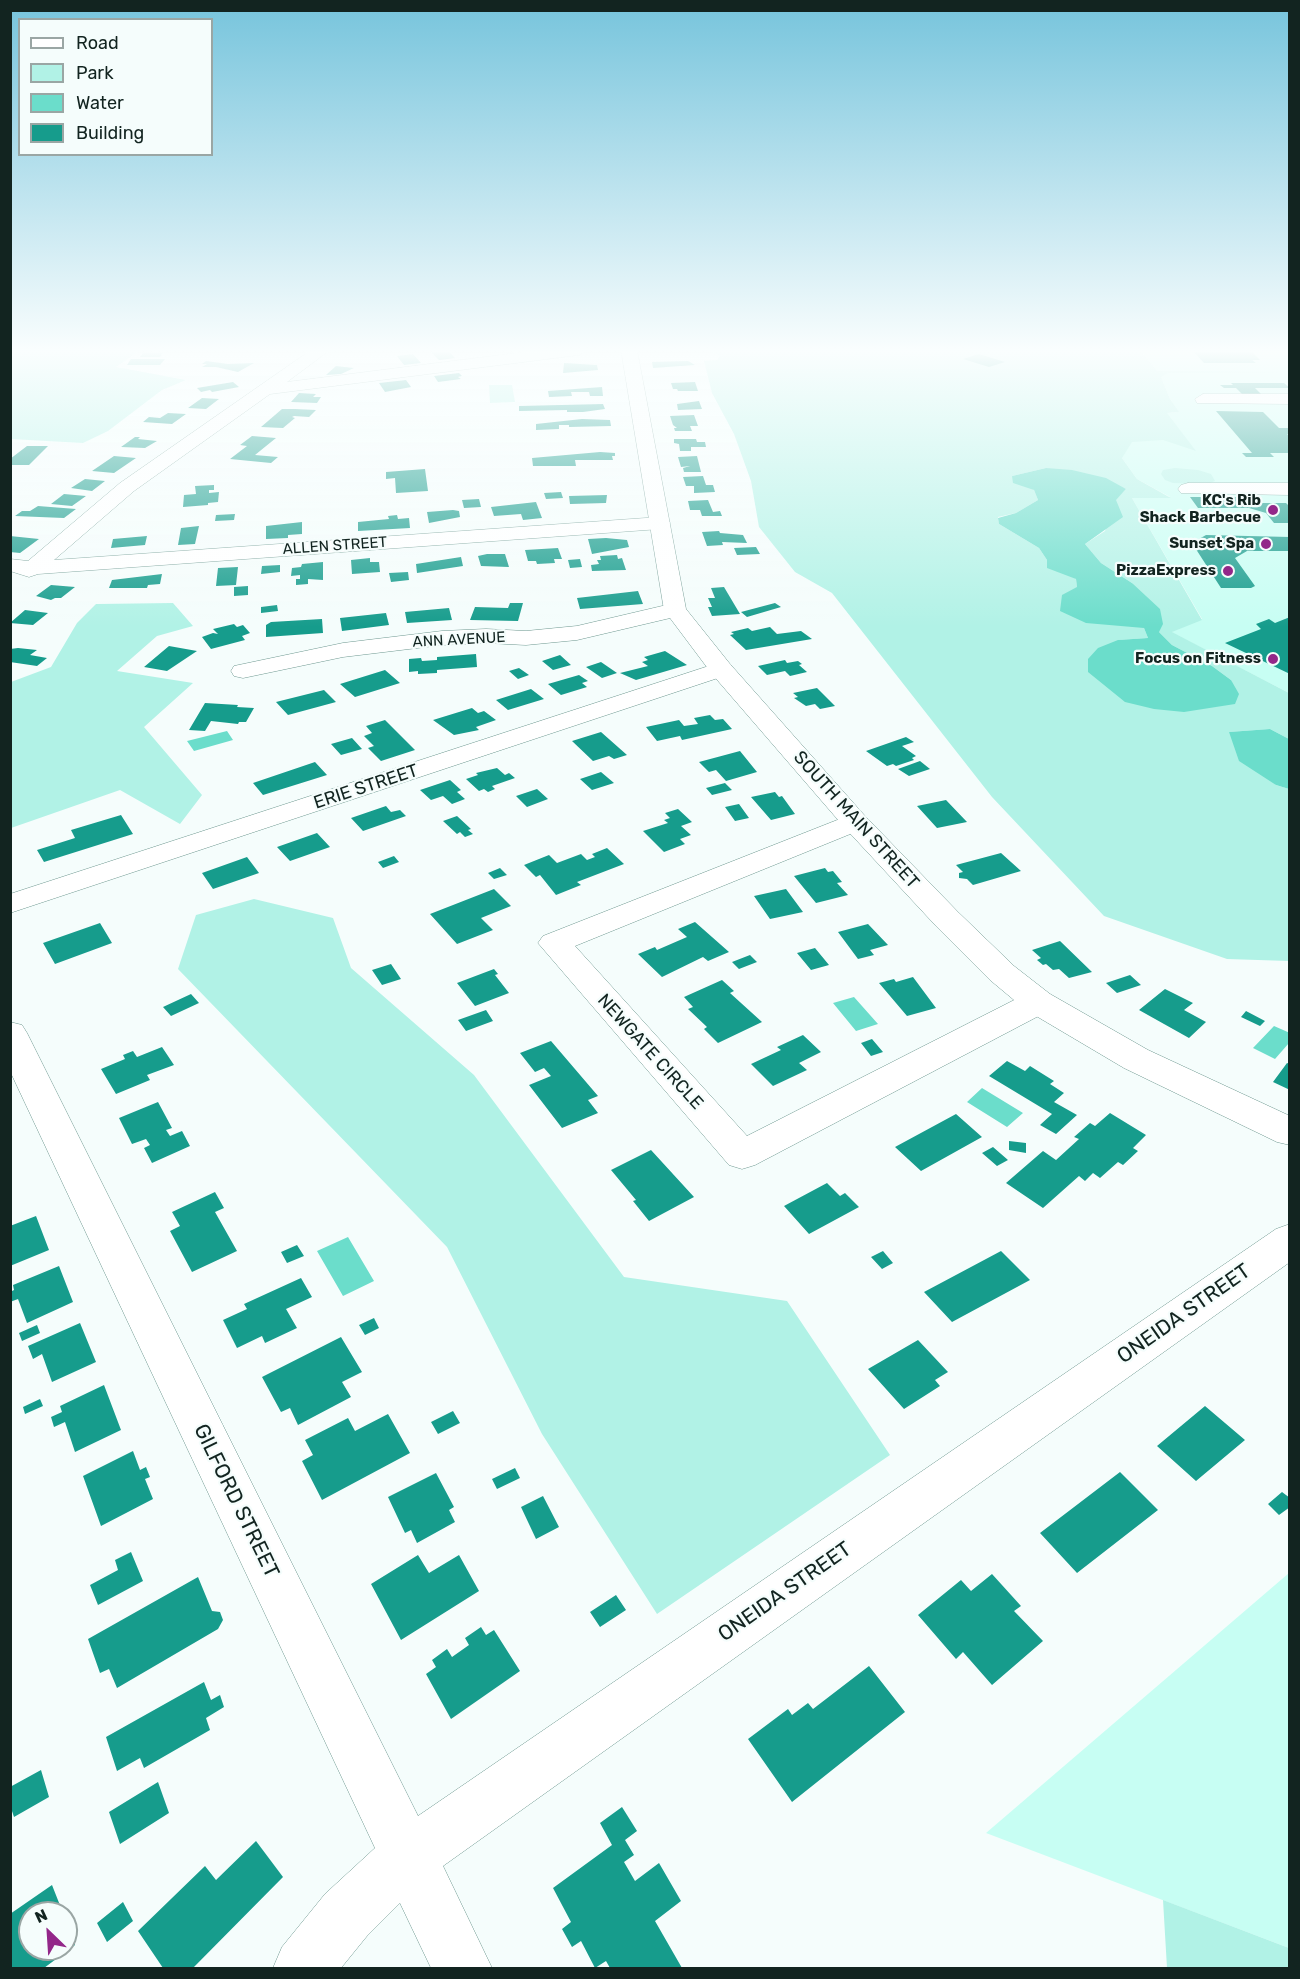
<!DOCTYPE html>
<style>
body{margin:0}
#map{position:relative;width:1300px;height:1979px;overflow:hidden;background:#f5fdfc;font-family:Rubik,sans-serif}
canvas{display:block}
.frame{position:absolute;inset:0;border:12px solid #122420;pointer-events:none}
.legend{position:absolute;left:18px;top:18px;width:195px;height:138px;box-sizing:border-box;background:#f5fdfc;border:2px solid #9aa6a4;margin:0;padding:8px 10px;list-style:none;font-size:18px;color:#122420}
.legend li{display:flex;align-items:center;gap:12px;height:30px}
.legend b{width:30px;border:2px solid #9aa6a4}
.north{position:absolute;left:18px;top:1901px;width:60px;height:60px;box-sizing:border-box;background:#f5fdfc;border:2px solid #9aa6a4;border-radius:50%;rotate:335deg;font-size:16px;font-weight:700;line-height:24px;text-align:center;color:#122420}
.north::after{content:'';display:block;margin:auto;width:21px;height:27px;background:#932789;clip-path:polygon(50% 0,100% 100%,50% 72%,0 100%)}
</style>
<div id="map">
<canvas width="1300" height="1979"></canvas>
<div class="frame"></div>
<ul class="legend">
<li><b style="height:8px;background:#fff"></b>Road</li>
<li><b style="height:16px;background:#b1f2e6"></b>Park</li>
<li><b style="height:16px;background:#6bddcb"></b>Water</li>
<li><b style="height:16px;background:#169c8c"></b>Building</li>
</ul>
<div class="north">N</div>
</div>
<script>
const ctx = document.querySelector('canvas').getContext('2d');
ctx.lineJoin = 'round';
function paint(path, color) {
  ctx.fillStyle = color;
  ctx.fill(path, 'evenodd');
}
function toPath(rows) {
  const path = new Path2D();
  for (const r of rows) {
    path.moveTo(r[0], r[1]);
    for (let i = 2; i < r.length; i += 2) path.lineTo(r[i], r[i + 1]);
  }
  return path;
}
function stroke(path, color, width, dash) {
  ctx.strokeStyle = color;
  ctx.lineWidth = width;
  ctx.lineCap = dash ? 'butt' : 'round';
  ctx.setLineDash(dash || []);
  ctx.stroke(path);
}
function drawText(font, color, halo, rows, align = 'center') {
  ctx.font = font + ' Rubik,sans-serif';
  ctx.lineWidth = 4.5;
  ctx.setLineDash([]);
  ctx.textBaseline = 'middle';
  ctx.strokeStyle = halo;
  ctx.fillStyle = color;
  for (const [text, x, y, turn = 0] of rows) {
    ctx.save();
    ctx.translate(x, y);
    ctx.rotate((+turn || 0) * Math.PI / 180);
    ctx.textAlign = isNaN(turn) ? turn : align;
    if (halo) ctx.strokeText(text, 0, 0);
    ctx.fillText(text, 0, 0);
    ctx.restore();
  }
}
paint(toPath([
 [1140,350,1289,350,1289,693,1171,632,1202,619,1132,498,1170,497,1137,479,1122,458,1121,417,1178,412,1170,399,1160,375],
 [1289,1573,1289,1948,986,1833]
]), '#c7fef3');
paint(toPath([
 [11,350,140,350,116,367,186,380,162,390,108,431,83,443,11,439],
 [709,350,1140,350,1157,371,1289,372,1168,373,1161,377,1170,399,1179,412,1167,413,1196,451,1163,440,1132,442,1122,458,1137,479,1171,498,1132,498,1202,620,1172,632,1289,693,1289,739,1270,729,1229,732,1276,785,1289,789,1289,961,1227,959,1104,916,992,797,832,593,795,572,759,527,751,481,734,434,712,393,704,361,717,360,720,356],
 [1046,468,1126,489,1116,499,1105,531,1085,544,1101,563,1132,583,1159,632,1172,645,1212,666,1231,680,1235,703,1212,707,1118,640,1148,638,1144,628,1077,587,1076,579,1047,560,1039,548,999,524,998,517,1016,513,1038,500,1034,490,1012,476],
 [489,385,512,385,515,402,490,403],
 [1175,468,1198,470,1211,474,1215,481,1207,484,1173,483,1165,480,1161,474,1163,470],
 [173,603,193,626,157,636,117,671,193,683,144,727,202,795,180,824,120,790,11,828,11,682,51,667,77,623,96,604],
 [254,899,333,918,351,968,474,1075,624,1277,787,1301,890,1455,657,1614,542,1434,447,1247,178,969,196,915],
 [1163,1900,1289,1948,1289,1968,1167,1968]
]), '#b1f2e6');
paint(toPath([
 [1046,468,1072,470,1106,478,1126,489,1116,500,1123,517,1085,544,1101,563,1132,583,1160,609,1163,624,1159,632,1172,645,1212,666,1231,680,1239,694,1235,704,1184,712,1154,709,1125,702,1088,672,1088,659,1098,648,1118,640,1148,638,1144,628,1086,623,1060,611,1062,595,1077,587,1076,579,1047,568,1047,560,1039,548,999,524,998,518,1016,513,1038,500,1034,490,1013,483,1012,476],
 [1270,729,1289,739,1289,789,1276,785,1239,761,1229,732],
 [227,731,233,740,194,751,187,741],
 [854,997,878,1024,856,1031,833,1003],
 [1274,1026,1290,1033,1289,1043,1275,1059,1253,1048],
 [982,1088,1023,1113,1007,1127,967,1102],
 [348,1237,374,1281,343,1296,317,1251]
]), '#6bddcb');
paint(toPath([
 [448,350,455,358,439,360,431,352],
 [1192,350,1250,350,1260,360,1252,360,1256,363,1204,363],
 [143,353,163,353,160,357,140,357],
 [413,354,421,363,404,365,397,356],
 [979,354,1005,362,989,367,963,359],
 [131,359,165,359,160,365,127,365],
 [206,361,228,364,254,363,238,372,216,367,202,367,207,364,202,364],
 [688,361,695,365,653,368,652,362],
 [564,363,597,365,598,370,563,373],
 [336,366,354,368,341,374,326,375],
 [459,373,462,376,458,377,461,379,438,382,434,376],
 [406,380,411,387,385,392,379,383],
 [233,382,239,387,212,392,210,390,201,392,197,388],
 [695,382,698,391,678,391,677,389,673,389,671,383],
 [1231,383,1284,383,1290,388,1255,388,1263,396,1244,396,1236,388,1224,388,1220,385,1233,385],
 [602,387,603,396,590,396,589,392,571,392,572,396,549,397,548,391],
 [299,393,316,394,313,397,321,397,317,403,291,402],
 [202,398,219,399,206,409,188,408],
 [699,401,702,409,678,410,677,404],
 [603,404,605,409,583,412,567,412,567,410,519,411,519,406],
 [282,409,295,409,316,410,309,417,294,416,292,417,295,418,283,428,261,427],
 [1216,411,1263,412,1279,428,1290,428,1290,434,1287,434,1290,437,1290,453,1270,453,1274,457,1246,457,1242,453,1252,453],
 [168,413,186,414,172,424,143,422,149,417,160,418],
 [694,415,698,426,690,426,692,431,675,431,674,428,677,428,673,425,670,416],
 [582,419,610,420,611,426,569,427,569,425,559,425,559,429,536,430,536,424],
 [252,436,276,438,255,455,278,457,271,463,230,459,247,446,240,445],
 [135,437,140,437,138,439,157,441,145,448,121,447],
 [674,439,696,439,697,442,705,442,706,447,691,447,691,451,680,451,679,444,674,443],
 [27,446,48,446,29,465,10,465,10,459],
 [600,452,615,453,615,456,612,456,613,460,575,460,576,466,533,466,532,458],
 [114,456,136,458,114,473,92,471],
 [697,456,701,472,684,472,683,468,690,466,681,467,678,457],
 [425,469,428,491,396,493,395,478,386,479,386,472],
 [703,476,706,485,713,485,715,492,694,493,694,486,686,486,683,477],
 [85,479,105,481,92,491,71,488],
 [214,485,214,490,209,490,209,493,219,492,218,502,208,503,208,505,183,507,184,495,196,494,195,486],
 [561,492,563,498,546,499,544,493],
 [64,494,86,496,72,506,51,504],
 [607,495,606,503,570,504,569,496],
 [1190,497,1240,497,1256,503,1286,503,1290,507,1290,523,1274,523,1266,513,1249,508,1198,508],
 [479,499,481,507,464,508,462,500],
 [708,500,713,512,720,511,722,516,702,516,700,510,690,510,688,501],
 [536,502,542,518,523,520,521,514,494,516,491,507],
 [38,506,76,509,64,518,15,516,22,511,30,511],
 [453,510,459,511,460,517,429,523,427,512],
 [235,514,234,520,215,521,216,515],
 [397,515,398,519,409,518,410,528,358,531,358,522,389,519,388,516],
 [302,522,302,534,288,535,288,538,266,539,266,526],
 [199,526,195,544,178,545,181,528],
 [719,531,720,533,743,535,747,543,722,542,723,545,707,546,702,532],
 [1206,535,1290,537,1290,551,1247,551,1235,558,1255,586,1251,588,1221,588,1192,543],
 [10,536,39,539,20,553,10,552],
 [147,536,145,545,111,548,113,539],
 [606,538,627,540,629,547,592,554,588,539],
 [756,547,760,554,737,555,734,548],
 [558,548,562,559,554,559,555,563,537,564,536,561,528,561,525,550],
 [487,554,505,554,509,567,481,566,478,556],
 [617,555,618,559,622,558,626,570,592,571,591,565,599,564,597,560,601,560,600,556],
 [461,557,463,566,417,573,416,564],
 [370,558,370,562,379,562,380,572,352,574,351,560],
 [580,559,582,567,570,568,568,560],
 [323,562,323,580,308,579,308,584,296,585,296,579,300,579,300,575,291,576,292,568,301,567,302,564],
 [280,565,280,572,261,574,262,566],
 [238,567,236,585,216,586,218,568],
 [408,572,409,580,391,582,389,573],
 [162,574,160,584,148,585,147,588,109,588,112,580],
 [51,585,75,587,61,598,55,598,51,600,36,596],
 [248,586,248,595,234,596,234,587],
 [724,587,740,614,712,616,708,607,712,607,708,598,715,598,711,588],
 [638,591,643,604,580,609,577,598],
 [510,603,523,603,518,621,470,620,475,607,508,608],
 [775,603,781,607,747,617,741,612],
 [277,605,278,611,261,613,261,607],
 [449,608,452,620,407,623,405,612],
 [25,610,48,613,33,625,10,623],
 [386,613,389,625,342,631,340,618],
 [1290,617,1290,674,1225,643,1261,629,1256,624,1269,619,1275,623],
 [322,619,323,633,266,637,266,625,271,622],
 [234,624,237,627,243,625,250,633,242,636,245,640,211,649,202,637,213,633,218,634,213,629],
 [770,627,777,634,801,631,812,639,746,650,730,635,734,634,731,632,748,628,752,631],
 [169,646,197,651,167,671,144,667],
 [18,648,37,650,30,655,47,658,37,666,10,662,10,649],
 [665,651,687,665,636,680,620,673,648,666,642,662,648,660,644,657],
 [476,654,477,667,437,670,437,673,418,674,418,671,409,672,409,659,421,658,422,661,437,660,437,657],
 [560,655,571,665,553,670,542,661],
 [785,660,787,663,798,661,802,664,799,665,807,672,790,676,785,671,767,675,758,666],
 [601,662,617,673,602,678,586,667],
 [519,668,529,675,518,679,509,671],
 [385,670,400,683,355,697,340,684],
 [579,675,588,681,582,683,587,687,561,695,548,684],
 [817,688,835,706,820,709,815,704,806,706,794,698,798,697,793,693],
 [531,689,544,699,508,710,496,700],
 [324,690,336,702,288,715,276,702],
 [205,703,238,705,237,707,254,708,246,722,239,722,238,724,211,721,205,731,189,730],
 [472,708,478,713,484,711,496,720,476,727,479,730,454,735,433,720],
 [710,715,715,720,723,719,732,729,682,740,680,736,657,741,646,727,679,720,684,726,698,724,694,718],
 [385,720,415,750,381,761,368,748,374,746,364,736,372,733,366,726],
 [601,732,627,755,614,759,609,756,593,761,572,741],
 [906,737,914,742,902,746,916,756,912,758,914,760,896,766,893,764,887,766,866,751],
 [352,738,362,749,341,755,331,744],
 [740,751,757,772,726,781,716,770,709,772,699,762],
 [920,761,930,769,909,776,898,769],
 [315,762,327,775,263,795,253,783],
 [497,768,505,775,509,773,515,778,492,786,495,789,488,792,484,789,479,791,466,779,478,775,476,773],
 [601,772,614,783,592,790,580,779],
 [450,780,461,790,457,792,465,799,452,804,443,796,431,800,420,790],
 [725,783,732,790,712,795,706,788],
 [537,789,548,799,527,807,516,796],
 [775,792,779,797,782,796,795,814,771,820,751,797],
 [946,800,967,822,937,828,917,806],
 [739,804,749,818,735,821,725,807],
 [386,806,391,812,400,810,406,816,363,831,351,818],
 [678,809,692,822,681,826,691,835,680,839,685,844,664,852,643,831,668,823,664,820,670,818,665,813],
 [121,815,133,834,44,862,37,850,75,838,71,830],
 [457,816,471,829,468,830,473,834,465,837,460,832,457,834,443,821],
 [317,833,330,847,290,861,277,847],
 [607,848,624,864,577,882,581,885,556,895,540,875,536,877,524,865,549,855,557,863,581,854,587,860,595,857,592,854],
 [1001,853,1021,871,973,885,967,879,959,878,959,873,963,872,956,865],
 [394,856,399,862,383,868,378,862],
 [247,857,259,873,213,889,202,873],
 [500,868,507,875,494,879,488,873],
 [825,868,828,872,833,871,842,882,837,883,848,895,816,903,794,876],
 [494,889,511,906,481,918,493,930,457,944,430,914],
 [786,889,803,912,770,919,754,896],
 [695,922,729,952,708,961,703,957,662,977,638,954,655,947,657,950,687,937,678,929],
 [100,923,112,943,55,964,43,943],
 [868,924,888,945,870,950,874,955,858,959,838,932],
 [1060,941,1092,972,1069,978,1059,969,1053,970,1046,964,1043,965,1037,960,1041,958,1032,950],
 [815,948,829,965,811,970,797,953],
 [750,955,757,962,739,969,732,962],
 [391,964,401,979,382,985,372,970],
 [494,969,498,974,495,975,509,993,475,1006,457,983],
 [1130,975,1141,985,1117,993,1106,983],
 [913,977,936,1008,907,1016,879,983,894,979,896,982],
 [722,980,734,991,730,993,762,1022,718,1043,704,1029,707,1027,688,1009,693,1007,684,997],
 [1165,989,1193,1003,1184,1010,1206,1022,1189,1038,1139,1010],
 [191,994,199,1003,171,1016,163,1007],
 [486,1010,493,1021,466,1031,458,1020],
 [1246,1011,1265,1021,1260,1026,1241,1017],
 [803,1035,821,1052,799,1063,807,1070,773,1086,751,1064,781,1050,777,1047],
 [872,1039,883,1052,871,1056,861,1043],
 [551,1041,598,1096,588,1100,598,1113,562,1128,529,1085,551,1076,544,1068,535,1072,520,1053],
 [162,1047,174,1065,147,1075,150,1080,116,1094,101,1069,125,1059,123,1055,133,1051,137,1057],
 [1007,1061,1025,1071,1030,1066,1054,1081,1050,1084,1064,1093,1054,1102,1077,1115,1056,1134,1040,1125,1052,1114,989,1076],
 [1287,1063,1290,1064,1290,1090,1273,1082],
 [158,1102,172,1128,166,1130,170,1136,182,1131,190,1146,152,1163,144,1148,150,1145,146,1139,132,1144,119,1118],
 [1110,1113,1146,1135,1133,1148,1138,1151,1123,1165,1118,1162,1100,1178,1093,1173,1085,1181,1079,1176,1043,1208,1006,1183,1043,1151,1056,1160,1079,1139,1074,1137,1090,1123,1095,1126],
 [956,1114,982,1137,921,1171,895,1147],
 [1009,1141,1026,1143,1026,1153,1009,1150],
 [993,1147,1008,1160,997,1166,982,1153],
 [651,1150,694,1197,649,1221,633,1201,636,1200,611,1170],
 [827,1183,840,1196,845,1193,859,1207,809,1234,784,1206],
 [215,1192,224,1208,215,1212,237,1251,192,1272,170,1231,180,1226,172,1212],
 [36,1216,49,1250,10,1266,10,1226],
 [297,1245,304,1256,287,1263,281,1252],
 [883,1251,893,1263,882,1269,871,1257],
 [1001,1251,1030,1280,952,1322,924,1292],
 [59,1266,73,1302,27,1323,18,1299,10,1302,10,1292,14,1290,13,1285],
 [301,1278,312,1297,286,1309,297,1328,265,1343,262,1336,237,1348,223,1320,247,1309,244,1304],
 [374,1318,379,1328,365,1335,359,1325],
 [80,1323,96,1362,52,1382,42,1354,33,1359,28,1346],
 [37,1325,40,1333,22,1341,19,1333],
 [341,1337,362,1372,342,1382,351,1397,298,1425,290,1408,281,1412,262,1377],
 [918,1340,948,1372,935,1380,940,1386,904,1409,868,1369],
 [104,1385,121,1430,75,1452,65,1422,54,1427,51,1417,62,1412,60,1406],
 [40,1399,43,1406,25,1414,23,1407],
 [1205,1406,1245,1440,1196,1481,1157,1446],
 [453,1411,460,1423,438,1434,431,1422],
 [388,1414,410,1453,322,1500,302,1461,313,1455,305,1440,348,1418,355,1431],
 [133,1451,140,1470,146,1467,150,1477,145,1479,153,1499,101,1526,83,1476],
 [515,1468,520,1478,497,1489,492,1479],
 [1120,1472,1158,1510,1077,1573,1040,1533],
 [436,1473,454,1507,449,1510,455,1522,417,1543,411,1530,405,1533,388,1497],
 [1282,1492,1290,1498,1290,1507,1279,1515,1268,1504],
 [543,1496,559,1527,536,1539,521,1507],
 [131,1552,143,1581,98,1605,90,1585,118,1570,115,1560],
 [418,1555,429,1573,459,1555,479,1591,401,1640,371,1584],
 [992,1574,1021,1606,1014,1611,1043,1641,992,1685,963,1652,956,1659,918,1615,961,1580,971,1591],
 [198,1577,212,1611,220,1612,223,1620,218,1629,117,1688,109,1669,100,1673,88,1639],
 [616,1595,626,1610,600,1627,590,1612],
 [481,1627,486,1635,494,1630,520,1671,451,1719,426,1674,436,1667,432,1660,447,1649,452,1657,469,1645,465,1638],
 [869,1666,905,1712,792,1802,748,1739,788,1709,792,1715,808,1703,813,1709],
 [204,1682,211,1700,220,1695,224,1707,206,1718,210,1730,144,1768,140,1758,117,1771,106,1737],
 [41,1770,49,1797,14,1817,10,1805,10,1787],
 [158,1782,169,1813,120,1844,109,1812],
 [622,1807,637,1831,625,1840,634,1855,624,1862,635,1881,659,1863,681,1901,655,1921,682,1968,610,1968,606,1961,595,1968,581,1941,572,1947,562,1929,571,1922,553,1888,612,1845,600,1823],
 [256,1841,283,1877,193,1968,163,1968,138,1931,205,1866,216,1880],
 [52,1885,63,1913,30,1913,30,1949,66,1949,66,1922,75,1945,44,1968,10,1968,10,1914],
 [123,1902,133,1921,107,1942,97,1923]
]), '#169c8c');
const minor = toPath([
 [311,350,330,350,287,382,540,350,587,350,579,355,270,394,134,491,54,560,660,517,667,519,670,523,667,527,660,529,38,574,29,577,10,571,10,559,28,561,120,483,311,350],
 [1203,394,1290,394,1290,404,1197,403,1195,399,1203,394],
 [1188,483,1290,483,1290,495,1181,493,1178,489,1181,485,1188,483],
 [675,603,683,605,686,610,683,615,577,640,526,645,486,643,442,645,343,657,243,678,234,676,231,671,234,666,343,643,442,631,486,629,526,631,577,626,675,603],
 [721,662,730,664,733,669,730,674,10,913,10,894,721,662],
 [855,813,865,816,869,822,865,828,575,946,747,1136,1026,994,1038,991,1050,994,1055,1002,1050,1010,755,1165,742,1169,729,1165,538,943,543,936,855,813],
 [10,1022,22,1025,27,1033,418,1816,1276,1229,1290,1224,1290,1262,443,1866,492,1968,431,1968,400,1903,367,1936,341,1968,273,1968,282,1947,325,1894,375,1848,10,1071,10,1022]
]);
const major = toPath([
 [621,350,637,350,686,609,730,664,865,816,958,912,1014,966,1050,994,1148,1050,1290,1116,1290,1145,1277,1142,1124,1068,1026,1010,990,980,936,926,845,828,712,674,664,610,621,350]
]);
stroke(minor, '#6e9890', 1);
stroke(major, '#6e9890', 1);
paint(minor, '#fff');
paint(major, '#fff');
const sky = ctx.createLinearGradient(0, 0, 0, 627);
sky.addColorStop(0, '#76c4dc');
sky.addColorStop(0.56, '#fafefe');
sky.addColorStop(1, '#fafefe00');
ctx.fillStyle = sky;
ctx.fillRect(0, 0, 1300, 627);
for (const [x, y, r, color] of [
 [1273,510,6,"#932789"],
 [1266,544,6,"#932789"],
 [1228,571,6,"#932789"],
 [1273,659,6,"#932789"]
]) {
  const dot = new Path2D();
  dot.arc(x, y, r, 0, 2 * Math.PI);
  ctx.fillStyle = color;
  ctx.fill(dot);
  stroke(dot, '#f5fdfc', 2);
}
drawText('bold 15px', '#122420', '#f5fdfc', [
 ["KC's Rib",1261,501],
 ["Shack Barbecue",1261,518],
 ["Sunset Spa",1254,544],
 ["PizzaExpress",1216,571],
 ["Focus on Fitness",1261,659]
], 'right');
drawText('15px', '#122420', '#f5fdfc', [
 ["ALLEN STREET",335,546,-4],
 ["ANN AVENUE",459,640,-3]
]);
drawText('18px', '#122420', '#f5fdfc', [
 ["ERIE STREET",366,787,-18],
 ["SOUTH MAIN STREET",856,820,48],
 ["NEWGATE CIRCLE",650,1052,48]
]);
drawText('21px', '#122420', '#f5fdfc', [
 ["ONEIDA STREET",1184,1314,-35],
 ["GILFORD STREET",236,1501,64],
 ["ONEIDA STREET",785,1592,-35]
]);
</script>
